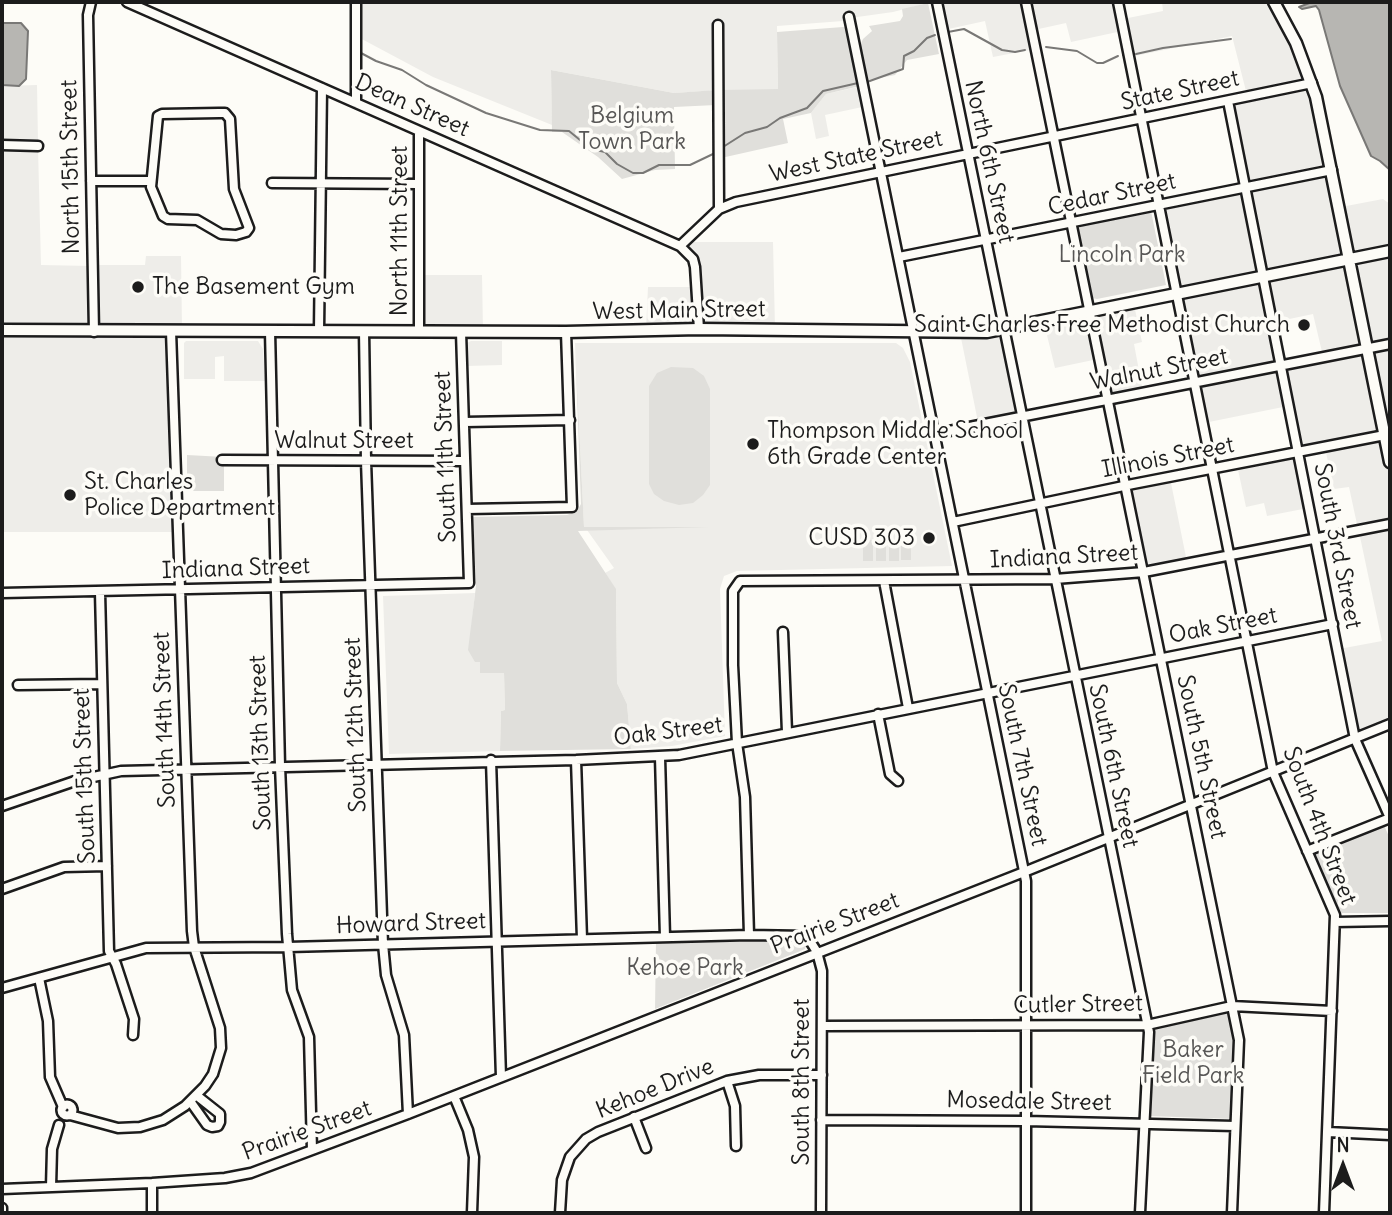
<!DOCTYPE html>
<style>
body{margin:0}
#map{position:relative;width:1392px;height:1215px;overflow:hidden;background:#fdfcf7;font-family:Delius,sans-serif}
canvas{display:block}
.frame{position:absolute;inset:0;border:4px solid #1c1c1c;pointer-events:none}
.north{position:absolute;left:1308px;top:1131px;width:70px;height:70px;-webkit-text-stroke:5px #fdfcf7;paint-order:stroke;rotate:0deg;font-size:19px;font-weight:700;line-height:28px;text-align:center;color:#1c1c1c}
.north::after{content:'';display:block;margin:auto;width:24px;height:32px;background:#1c1c1c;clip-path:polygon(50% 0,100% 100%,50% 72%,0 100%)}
</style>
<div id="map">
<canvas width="1392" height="1215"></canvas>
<div class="frame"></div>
<div class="north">N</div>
</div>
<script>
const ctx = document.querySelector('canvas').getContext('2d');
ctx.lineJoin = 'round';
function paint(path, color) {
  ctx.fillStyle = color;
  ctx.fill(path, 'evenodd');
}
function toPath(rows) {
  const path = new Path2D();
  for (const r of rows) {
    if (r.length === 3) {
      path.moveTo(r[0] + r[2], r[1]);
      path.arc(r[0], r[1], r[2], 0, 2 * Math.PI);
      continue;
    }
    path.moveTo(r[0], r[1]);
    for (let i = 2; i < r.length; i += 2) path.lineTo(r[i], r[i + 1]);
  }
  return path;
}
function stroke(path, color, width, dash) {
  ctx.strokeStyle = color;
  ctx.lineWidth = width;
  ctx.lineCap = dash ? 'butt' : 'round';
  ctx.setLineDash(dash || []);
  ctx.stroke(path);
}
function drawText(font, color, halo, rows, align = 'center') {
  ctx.font = font + ' Delius,sans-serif';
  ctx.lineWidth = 7;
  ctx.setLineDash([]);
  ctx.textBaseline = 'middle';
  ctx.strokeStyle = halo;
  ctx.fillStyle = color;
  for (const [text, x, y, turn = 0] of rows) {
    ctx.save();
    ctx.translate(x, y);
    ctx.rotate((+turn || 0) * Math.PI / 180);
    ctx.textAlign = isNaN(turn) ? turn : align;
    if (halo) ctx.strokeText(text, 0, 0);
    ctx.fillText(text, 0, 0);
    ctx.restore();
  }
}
paint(toPath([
 [358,2,928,2,928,3,893,12,843,19,843,21,777,26,778,90,721,90,674,93,551,70,552,125,433,77,358,37],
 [938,2,1025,2,1035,49,993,57,985,21,944,30],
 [1028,2,1116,2,1122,31,1071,42,1066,23,1034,30],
 [1162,2,1272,2,1310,82,1247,95,1232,36,1130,57,1123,19,1163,11],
 [37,85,38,142,2,142,2,86],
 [862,86,867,106,825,115,829,136,816,139,811,113,826,94],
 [1311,86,1330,169,1246,186,1229,102],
 [2,147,38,148,41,265,91,266,92,330,2,329],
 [1331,172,1341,207,1383,199,1390,204,1390,248,1264,274,1247,189],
 [1244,189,1261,275,1177,293,1160,206],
 [686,242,773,242,775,328,700,328,696,267,682,246],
 [1390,252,1390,432,1386,433,1351,260],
 [146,256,181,256,182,329,95,330,94,265,145,265],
 [1348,261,1366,347,1323,356,1313,314,1275,322,1265,277],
 [420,275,482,275,483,331,420,330],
 [1262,278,1280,364,1195,382,1178,297],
 [648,287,695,287,698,327,646,329],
 [1134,305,1142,342,1134,344,1143,392,1109,399,1090,313],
 [1088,314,1098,359,1055,368,1044,323],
 [1003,332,1019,419,979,427,960,333],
 [2,333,169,334,177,532,2,532],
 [186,341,258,341,263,349,265,381,224,381,224,356,215,357,215,379,184,379,184,343],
 [471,341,502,341,502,365,467,366,467,343],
 [575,343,896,343,903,348,910,362,952,566,737,571,724,576,720,589,725,736,672,746,631,749,627,704,617,683,616,590,605,573,614,568,587,530,661,528,584,528],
 [1366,350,1383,434,1300,450,1283,366],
 [1280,366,1288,406,1204,423,1196,384],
 [1384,437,1390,469,1390,523,1358,529,1349,487,1334,489,1325,448],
 [1297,453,1308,508,1267,516,1264,503,1246,507,1237,465],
 [1170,478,1187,562,1145,571,1128,487],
 [1390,526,1390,722,1357,736,1339,649,1382,641,1359,532],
 [475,593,469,650,480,662,504,673,505,710,501,711,500,751,389,754,383,596]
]), '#eeede9');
paint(toPath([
 [928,3,939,54,907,60,895,75,864,81,859,48,863,39,872,31,869,26,900,21,903,16,902,9],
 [843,27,848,28,860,86,826,94,811,113,783,119,788,143,721,158,721,90,778,89,777,32],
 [551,70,674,93,717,90,716,105,674,107,675,169,655,170,622,179,598,157,562,132,552,132],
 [1151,211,1166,285,1097,299,1092,298,1078,230,1081,226],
 [575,343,584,527,709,527,578,531,616,589,617,683,627,704,631,749,500,751,501,711,505,710,504,673,480,673,480,662,475,662,468,650,476,586,473,517,567,515,577,511,581,504],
 [671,367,693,368,704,376,710,389,710,485,703,495,693,503,679,505,664,501,654,494,649,484,649,386,657,373],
 [187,455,224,457,224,491,187,491],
 [876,539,886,539,886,561,876,561],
 [889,539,899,539,899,561,889,561],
 [901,539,911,539,911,560,901,560],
 [863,540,873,540,873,561,863,561],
 [1384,825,1390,839,1390,913,1341,913,1315,854],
 [804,939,807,941,805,949,798,952,655,1009,656,941],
 [1227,1012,1234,1038,1232,1119,1150,1116,1153,1029]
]), '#e0dfdb');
const water = toPath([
 [1312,2,1390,2,1390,170,1380,161,1371,156,1340,86,1319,10,1316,6,1302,9,1299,7,1312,2],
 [2,23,21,23,28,31,26,79,19,86,2,85,2,23]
]);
paint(water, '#b7b6b2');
stroke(water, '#797876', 2);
stroke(toPath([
 [948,32,964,29,1002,50,1015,52,1025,50],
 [1046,47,1077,51,1097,63,1103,63,1118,56],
 [361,53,376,61,402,70,426,85,486,113,540,130,569,131,591,149,605,152,617,164,633,173,643,173,659,165,690,165,713,154],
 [1136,54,1163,48,1231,39],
 [1123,55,1124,55],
 [867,82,903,69,904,56,914,51,927,38,935,35],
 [723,147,745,133,767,127,780,118,807,108,823,91,858,83]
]), '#797876', 2);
const minor = toPath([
 [91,2,88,15,94,332],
 [127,2,680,246,693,259,695,267,699,329],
 [937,2,1149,1032,1140,1213],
 [1026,2,1239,1040,1232,1213],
 [1118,2,1273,772,1335,915,1324,1213],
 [849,17,1026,881,1026,1213],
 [718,25,719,209],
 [1228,101,1355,739,1390,818],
 [356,103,356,2],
 [219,113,225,113,230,119,234,189,249,228,246,232,236,235,221,234,197,220,168,219,163,216,151,187,158,116,162,114,219,113],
 [2,145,38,146],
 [91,181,151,181],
 [272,183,419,184],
 [680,246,719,209,736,202,1312,83],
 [899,257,1332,170],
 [270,331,280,766,287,934,292,990,309,1037,312,1150],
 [319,331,322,88],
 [364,331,366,461,383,944,386,975,404,1035,408,1114],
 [419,332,419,131],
 [465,422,570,420],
 [934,434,1390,344],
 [222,460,465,461],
 [467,509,572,507,566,332],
 [953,522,1133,484,1390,434],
 [884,581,908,708],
 [100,592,109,951,116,964,134,1019,133,1035],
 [2,593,469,583,461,332],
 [783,632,787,732],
 [18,685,102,684],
 [878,714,890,774,898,781],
 [660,757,665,937],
 [491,760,501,1077],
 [576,760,582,939],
 [2,806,75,781,121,771,576,760,679,755,1333,624],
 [1307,851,1390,818],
 [2,889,64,867,107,866],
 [1335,922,1390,921],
 [749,935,745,797,737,743,733,665,733,591,740,581,1055,579,1144,572,1390,524],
 [39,978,48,1021,50,1077,63,1107],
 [2,988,146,948,288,947,749,935,807,936,817,952,822,971,821,1213],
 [822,1026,1147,1025,1232,1006,1332,1011],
 [727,1081,735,1106,736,1146],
 [454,1096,468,1130,474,1157,472,1213],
 [190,1101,207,1125,212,1127,218,1126,220,1122,220,1114,196,1095],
 [67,1110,5.5],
 [70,1115,118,1128,140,1127,163,1120,185,1106,205,1086,213,1074,221,1048,220,1028,194,947,192,931,171,331],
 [634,1117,646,1148],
 [821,1120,1026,1121,1235,1126],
 [1328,1132,1390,1135],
 [152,1183,152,1213],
 [51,1187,52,1149,59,1125],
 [2,1189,152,1183,225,1178,251,1173,408,1114,1024,872,1390,724],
 [2,1208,2,1213],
 [560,1213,562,1180,570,1157,586,1139,598,1132,727,1081,759,1075,822,1075]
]);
const major = toPath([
 [1274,2,1296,43,1316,97,1390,462],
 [2,330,566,332,699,329,987,332,1390,251]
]);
stroke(minor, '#1c1c1c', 13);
stroke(major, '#1c1c1c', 15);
stroke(minor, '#fdfcf7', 8);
stroke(major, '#fdfcf7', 10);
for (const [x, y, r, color] of [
 [138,287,7,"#1c1c1c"],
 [1304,325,7,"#1c1c1c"],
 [753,444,7,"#1c1c1c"],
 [70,495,7,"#1c1c1c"],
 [929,538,7,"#1c1c1c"]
]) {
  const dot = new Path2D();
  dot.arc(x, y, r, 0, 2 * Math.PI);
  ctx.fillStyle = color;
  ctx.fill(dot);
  stroke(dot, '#fdfcf7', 2.5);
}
drawText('23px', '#1c1c1c', '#fdfcf7', [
 ["State Street",1180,91,-12],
 ["Dean Street",412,106,24],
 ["West State Street",856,157,-12],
 ["North 6th Street",989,162,78],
 ["North 15th Street",71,167,-91],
 ["Cedar Street",1112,195,-12],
 ["North 11th Street",400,231,-90],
 ["West Main Street",679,311,-1],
 ["Walnut Street",1159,370,-11],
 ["Walnut Street",344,441],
 ["South 11th Street",446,457,-92],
 ["Illinois Street",1168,458,-11],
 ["South 3rd Street",1337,546,79],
 ["Indiana Street",1064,557,-3],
 ["Indiana Street",236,569,-2],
 ["Oak Street",1223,626,-11],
 ["South 14th Street",165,720,-92],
 ["South 12th Street",356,725,-92],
 ["Oak Street",668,732,-7],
 ["South 13th Street",261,743,-92],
 ["South 5th Street",1201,757,78],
 ["South 7th Street",1022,765,78],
 ["South 6th Street",1113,766,78],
 ["South 15th Street",85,776,-92],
 ["South 4th Street",1319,826,69],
 ["Howard Street",411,924,-2],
 ["Prairie Street",835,924,-21],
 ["Cutler Street",1078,1005,-1],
 ["South 8th Street",802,1082,-90],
 ["Kehoe Drive",655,1089,-22],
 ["Mosedale Street",1029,1102,1],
 ["Prairie Street",307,1131,-20]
]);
drawText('23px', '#575655', '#fdfcf7', [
 ["Belgium",632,116],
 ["Town Park",632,142],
 ["Lincoln Park",1122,255],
 ["Kehoe Park",685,968],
 ["Baker",1193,1050],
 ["Field Park",1193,1076]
]);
drawText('23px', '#1c1c1c', '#fdfcf7', [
 ["The Basement Gym",152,287],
 ["Saint Charles Free Methodist Church",1290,325,"right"],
 ["Thompson Middle School",767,431],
 ["6th Grade Center",767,457],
 ["St. Charles",84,482],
 ["Police Department",84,508],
 ["CUSD 303",915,538,"right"]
], 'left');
</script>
